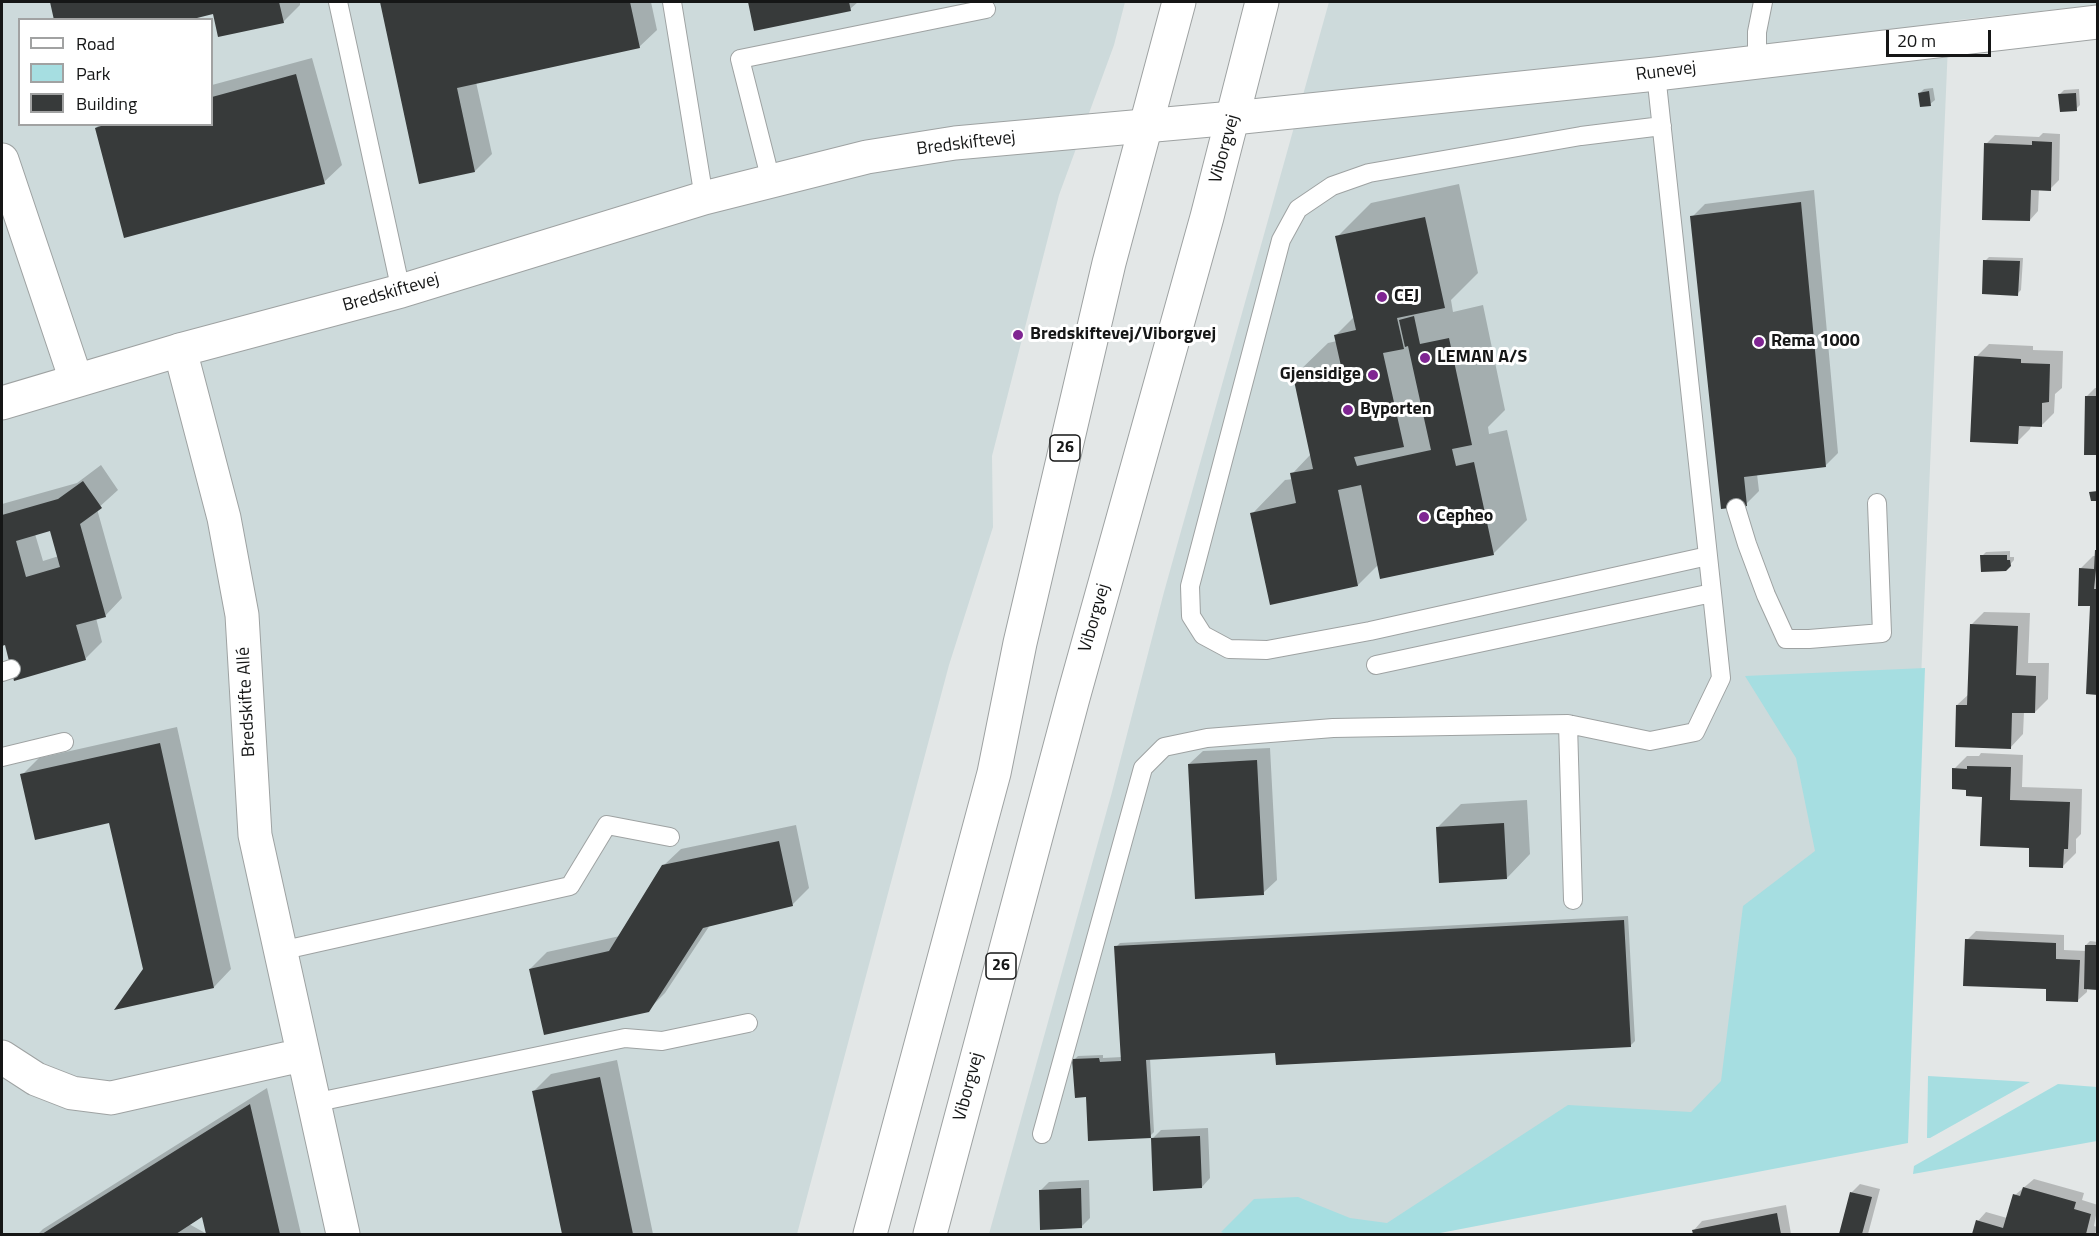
<!DOCTYPE html>
<meta charset="utf-8">
<style>
body{margin:0}
#map{position:relative;width:2099px;height:1236px;overflow:hidden;background:#e3e7e7;font-family:"Titillium Web",sans-serif}
canvas{display:block}
.frame{position:absolute;inset:0;border:3px solid #151616;pointer-events:none}
.legend{position:absolute;left:18px;top:18px;width:195px;height:108px;box-sizing:border-box;background:#fff;border:2px solid #a1a2a2;margin:0;padding:8px 10px;list-style:none;font-size:18px;color:#151616}
.legend li{display:flex;align-items:center;gap:12px;height:30px}
.legend b{width:30px;border:2px solid #a1a2a2}
.scale{position:absolute;left:1886px;top:30px;width:105px;height:27px;box-sizing:border-box;border:3px solid #151616;border-top:0;padding-left:8px;font-size:18px;line-height:21px;white-space:nowrap;color:#151616;-webkit-text-stroke:4px #fff;paint-order:stroke}
</style>
<div id="map">
<canvas width="2099" height="1236"></canvas>
<div class="frame"></div>
<ul class="legend">
<li><b style="height:8px;background:#fff"></b>Road</li>
<li><b style="height:16px;background:#a6dee1"></b>Park</li>
<li><b style="height:16px;background:#373a3a"></b>Building</li>
</ul>
<div class="scale">20 m</div>
</div>
<script>
const ctx = document.querySelector('canvas').getContext('2d');
ctx.lineJoin = 'round';
function paint(path, color) {
  ctx.fillStyle = color;
  ctx.fill(path, 'evenodd');
}
function toPath(rows) {
  const path = new Path2D();
  for (const r of rows) {
    path.moveTo(r[0], r[1]);
    for (let i = 2; i < r.length; i += 2) path.lineTo(r[i], r[i + 1]);
  }
  return path;
}
function stroke(path, color, width, dash) {
  ctx.strokeStyle = color;
  ctx.lineWidth = width;
  ctx.lineCap = dash ? 'butt' : 'round';
  ctx.setLineDash(dash || []);
  ctx.stroke(path);
}
function drawText(font, color, halo, rows, align = 'center') {
  ctx.font = font + ' "Titillium Web",sans-serif';
  ctx.lineWidth = 6;
  ctx.setLineDash([]);
  ctx.textBaseline = 'middle';
  ctx.strokeStyle = halo;
  ctx.fillStyle = color;
  for (const [text, x, y, turn = 0] of rows) {
    ctx.save();
    ctx.translate(x, y);
    ctx.rotate((+turn || 0) * Math.PI / 180);
    ctx.textAlign = isNaN(turn) ? turn : align;
    if (halo) ctx.strokeText(text, 0, 0);
    ctx.fillText(text, 0, 0);
    ctx.restore();
  }
}
paint(toPath([
 [2,2,1125,2,1114,45,1059,195,992,456,993,527,949,665,797,1234,2,1234],
 [20,20,212,20,212,124,20,124],
 [1329,2,2097,2,2097,5,1949,21,1902,1125,1367,1234,989,1234,1112,792,1164,592]
]), '#cddadb');
paint(toPath([
 [1925,668,1908,1143,1435,1234,1226,1234,1221,1232,1254,1199,1298,1197,1350,1218,1387,1223,1568,1105,1691,1112,1721,1081,1743,906,1815,851,1796,758,1745,676],
 [1928,1076,2030,1082,1930,1138,1927,1138],
 [2058,1084,2097,1087,2097,1141,1913,1174,1914,1166]
]), '#a6dee1');
paint(toPath([
 [52,2,300,2,300,5,283,22,214,13,56,20],
 [381,2,651,2,657,30,639,47,476,82,492,154,475,171,420,183],
 [749,2,858,2,850,9,755,29],
 [312,58,342,165,324,182,96,128,100,124,212,124,212,85],
 [1933,88,1935,100,1930,104,1920,93,1924,89],
 [2079,89,2080,105,2076,109,2060,94,2064,90],
 [2043,133,2060,134,2059,180,2050,189,2039,189,2038,211,2030,220,1986,144,1995,135,2039,137],
 [1459,184,1478,273,1451,300,1453,312,1483,305,1505,410,1488,427,1489,434,1507,430,1527,520,1493,554,1379,564,1358,585,1252,514,1285,480,1293,479,1292,474,1311,454,1294,376,1328,343,1337,341,1336,335,1354,317,1337,237,1371,203],
 [1814,190,1838,453,1825,466,1757,474,1759,491,1746,504,1692,217,1705,204],
 [1989,257,2023,258,2021,290,2017,294,1985,261],
 [1989,344,2033,346,2033,350,2063,351,2062,388,2055,394,2054,413,2041,426,2031,425,2030,429,2017,442,1976,357],
 [2095,388,2098,388,2098,453,2087,396],
 [101,465,118,490,97,509,122,598,105,616,96,618,102,642,85,659,6,644,2,645,2,504,77,483],
 [51,529,59,556,43,561,35,534],
 [2098,549,2098,693,2091,605,2080,569,2093,556,2096,556],
 [2010,551,2010,557,2014,557,2014,560,2005,570,1982,556,1986,552],
 [1984,612,2030,613,2028,663,2049,663,2048,699,2035,712,2024,712,2023,734,2010,748,1957,705,1969,694,1971,625],
 [177,727,231,969,214,987,118,1008,144,969,110,821,22,775,39,758],
 [1270,748,1277,880,1263,893,1189,764,1203,751],
 [1981,753,2023,755,2022,787,2082,789,2081,834,2076,839,2076,853,2063,866,2031,846,1983,795,1967,789,1954,769,1967,756,1979,756],
 [1527,800,1530,854,1507,878,1438,827,1461,804],
 [796,825,809,888,792,905,710,925,665,993,648,1010,530,969,547,952,620,936,663,866,681,849],
 [1628,916,1635,1041,1631,1045,1276,1051,1150,1058,1154,1132,1150,1136,1087,1095,1074,1060,1078,1056,1103,1055,1103,1058,1122,1057,1116,947,1120,943],
 [1976,931,2064,935,2064,950,2086,951,2086,945,2090,941,2098,942,2098,988,2087,988,2087,992,2078,1000,2048,988,1967,940],
 [617,1060,653,1234,563,1234,534,1091,551,1074],
 [267,1088,301,1234,207,1234,203,1215,189,1224,207,1234,38,1234,43,1229],
 [1208,1128,1210,1178,1202,1187,1152,1139,1161,1130],
 [2034,1179,2084,1193,2082,1200,2098,1205,2094,1226,2097,1227,2095,1234,2030,1234,2025,1233,2024,1234,1974,1234,1978,1221,1986,1212,2007,1218,2015,1195],
 [1089,1180,1090,1218,1081,1227,1041,1190,1049,1182],
 [1860,1184,1880,1189,1868,1234,1841,1234,1852,1192],
 [1786,1205,1791,1234,1694,1234,1694,1230,1702,1221]
]), '#0003');
paint(toPath([
 [50,2,279,2,284,23,218,37,213,14,189,20,54,20],
 [380,2,630,2,640,48,457,88,475,172,419,184],
 [748,2,849,2,851,11,754,31],
 [296,74,325,184,124,238,95,128,107,124,212,124,212,97],
 [1929,91,1931,106,1920,107,1918,93],
 [2076,93,2077,111,2060,112,2058,94],
 [2032,141,2052,142,2051,191,2031,190,2030,221,1982,220,1984,143,2032,145],
 [1801,202,1826,467,1744,477,1747,506,1721,509,1690,216],
 [1425,217,1445,308,1397,318,1404,349,1383,353,1404,447,1354,457,1357,466,1431,450,1408,346,1405,347,1399,320,1414,316,1420,344,1449,338,1472,445,1452,449,1456,466,1474,462,1494,555,1380,579,1361,485,1338,490,1358,586,1270,605,1250,513,1296,503,1290,473,1313,469,1293,376,1341,366,1334,335,1356,330,1335,236],
 [1983,260,2020,261,2018,296,1982,294],
 [1974,356,2021,359,2021,363,2050,364,2049,402,2042,403,2042,427,2019,426,2018,444,1970,442],
 [2085,396,2098,396,2098,455,2084,455],
 [83,481,102,508,80,524,106,617,76,625,86,660,14,681,5,645,2,646,2,515,58,499],
 [50,531,60,567,26,577,16,541],
 [2098,491,2098,501,2091,501,2089,492],
 [2095,550,2098,550,2098,570,2096,570,2094,589,2098,589,2098,695,2086,694,2090,606,2078,606,2079,568,2094,569],
 [1980,555,2007,555,2007,560,2010,560,2011,566,2006,571,1981,572],
 [1970,624,2018,626,2016,675,2036,676,2035,713,2012,713,2011,749,1955,747,1956,705,1967,705],
 [160,743,214,988,114,1010,143,969,109,823,35,840,20,774],
 [1257,760,1264,895,1195,899,1188,764],
 [1967,766,2011,767,2010,800,2070,802,2068,849,2064,849,2063,868,2029,867,2029,848,1980,846,1982,797,1966,796,1966,790,1952,789,1952,768,1967,769],
 [1504,823,1507,879,1439,883,1436,827],
 [779,841,793,906,703,928,649,1012,544,1035,529,969,609,951,662,865],
 [1624,920,1631,1047,1276,1065,1275,1053,1146,1060,1151,1138,1088,1141,1086,1097,1075,1098,1072,1059,1099,1058,1100,1062,1121,1061,1114,946],
 [1965,939,2056,943,2056,959,2080,960,2078,1002,2046,1001,2046,989,1963,986],
 [2085,945,2098,945,2098,990,2084,989],
 [600,1077,633,1234,562,1234,532,1091],
 [250,1104,280,1234,206,1234,202,1217,176,1234,42,1234],
 [1200,1136,1202,1188,1153,1191,1151,1138],
 [2023,1187,2076,1202,2074,1209,2091,1214,2086,1234,2020,1233,2019,1234,1972,1234,1976,1220,2003,1228,2013,1194,2020,1196],
 [1081,1188,1082,1228,1040,1230,1039,1190],
 [1850,1192,1872,1197,1862,1234,1839,1234],
 [1777,1213,1781,1234,1693,1234,1692,1230]
]), '#373a3a');
const service = toPath([
 [338,2,401,291],
 [672,2,704,198],
 [1757,61,1757,32,1763,2],
 [1662,126,1581,136,1369,173,1332,186,1298,209,1281,240,1190,586,1191,616,1203,635,1229,649,1267,650,1370,631,1708,556],
 [771,181,740,59,986,9],
 [1736,508,1747,544,1766,595,1786,639,1809,639,1882,633,1877,503],
 [1376,665,1712,593,1656,74],
 [2,672,11,669],
 [1568,724,1650,741,1695,732,1721,678,1712,593],
 [2,757,64,742],
 [280,951,570,886,607,825,670,837],
 [313,1103,625,1038,662,1041,748,1023],
 [1042,1134,1143,768,1164,747,1207,738,1333,728,1568,724,1573,900]
]);
const minor = toPath([
 [1233,118,1656,74,2098,22],
 [2,160,76,380],
 [180,350,224,518,242,615,255,835,343,1234],
 [2,1057,36,1079,72,1093,111,1098,302,1055]
]);
const tertiary = toPath([
 [2,403,180,350,401,291,704,198,867,157,955,143,1233,118]
]);
const primary = toPath([
 [870,1234,994,773,1020,643,1109,263,1179,2],
 [930,1234,1073,698,1207,217,1262,2]
]);
stroke(service, '#9ea2a2', 20);
stroke(minor, '#9ea2a2', 35);
stroke(tertiary, '#9ea2a2', 35);
stroke(primary, '#9ea2a2', 35);
stroke(service, '#fff', 18);
stroke(minor, '#fff', 33);
stroke(tertiary, '#fff', 33);
stroke(primary, '#fff', 33);
for (const [x, y, r, color] of [
 [1382,297,6,"#7f2592"],
 [1018,335,6,"#7f2592"],
 [1759,342,6,"#7f2592"],
 [1425,358,6,"#7f2592"],
 [1373,375,6,"#7f2592"],
 [1348,410,6,"#7f2592"],
 [1424,517,6,"#7f2592"]
]) {
  const dot = new Path2D();
  dot.arc(x, y, r, 0, 2 * Math.PI);
  ctx.fillStyle = color;
  ctx.fill(dot);
  stroke(dot, '#fff', 2);
}
for (const [x, y, w] of [
 [1065,448,30],
 [1001,966,30]
]) {
  const box = new Path2D();
  box.roundRect(x - w / 2, y - 13, w, 26, 4.5);
  ctx.fillStyle = '#fff';
  ctx.fill(box);
  stroke(box, '#151616', 1.5);
}
drawText('bold 16px', '#151616', null, [
 ["26",1065,448],
 ["26",1001,966]
]);
drawText('18px', '#151616', '#fff', [
 ["Runevej",1666,72,-7],
 ["Bredskiftevej",966,144,-7],
 ["Viborgvej",1225,149,-75],
 ["Bredskiftevej",391,293,-16],
 ["Viborgvej",1095,618,-74],
 ["Bredskifte Allé",247,702,-93],
 ["Viborgvej",969,1087,-75]
]);
drawText('bold 18px', '#151616', '#fff', [
 ["CEJ",1394,297],
 ["Bredskiftevej/Viborgvej",1030,335],
 ["Rema 1000",1771,342],
 ["LEMAN A/S",1437,358],
 ["Gjensidige",1361,375,"right"],
 ["Byporten",1360,410],
 ["Cepheo",1436,517]
], 'left');
</script>
